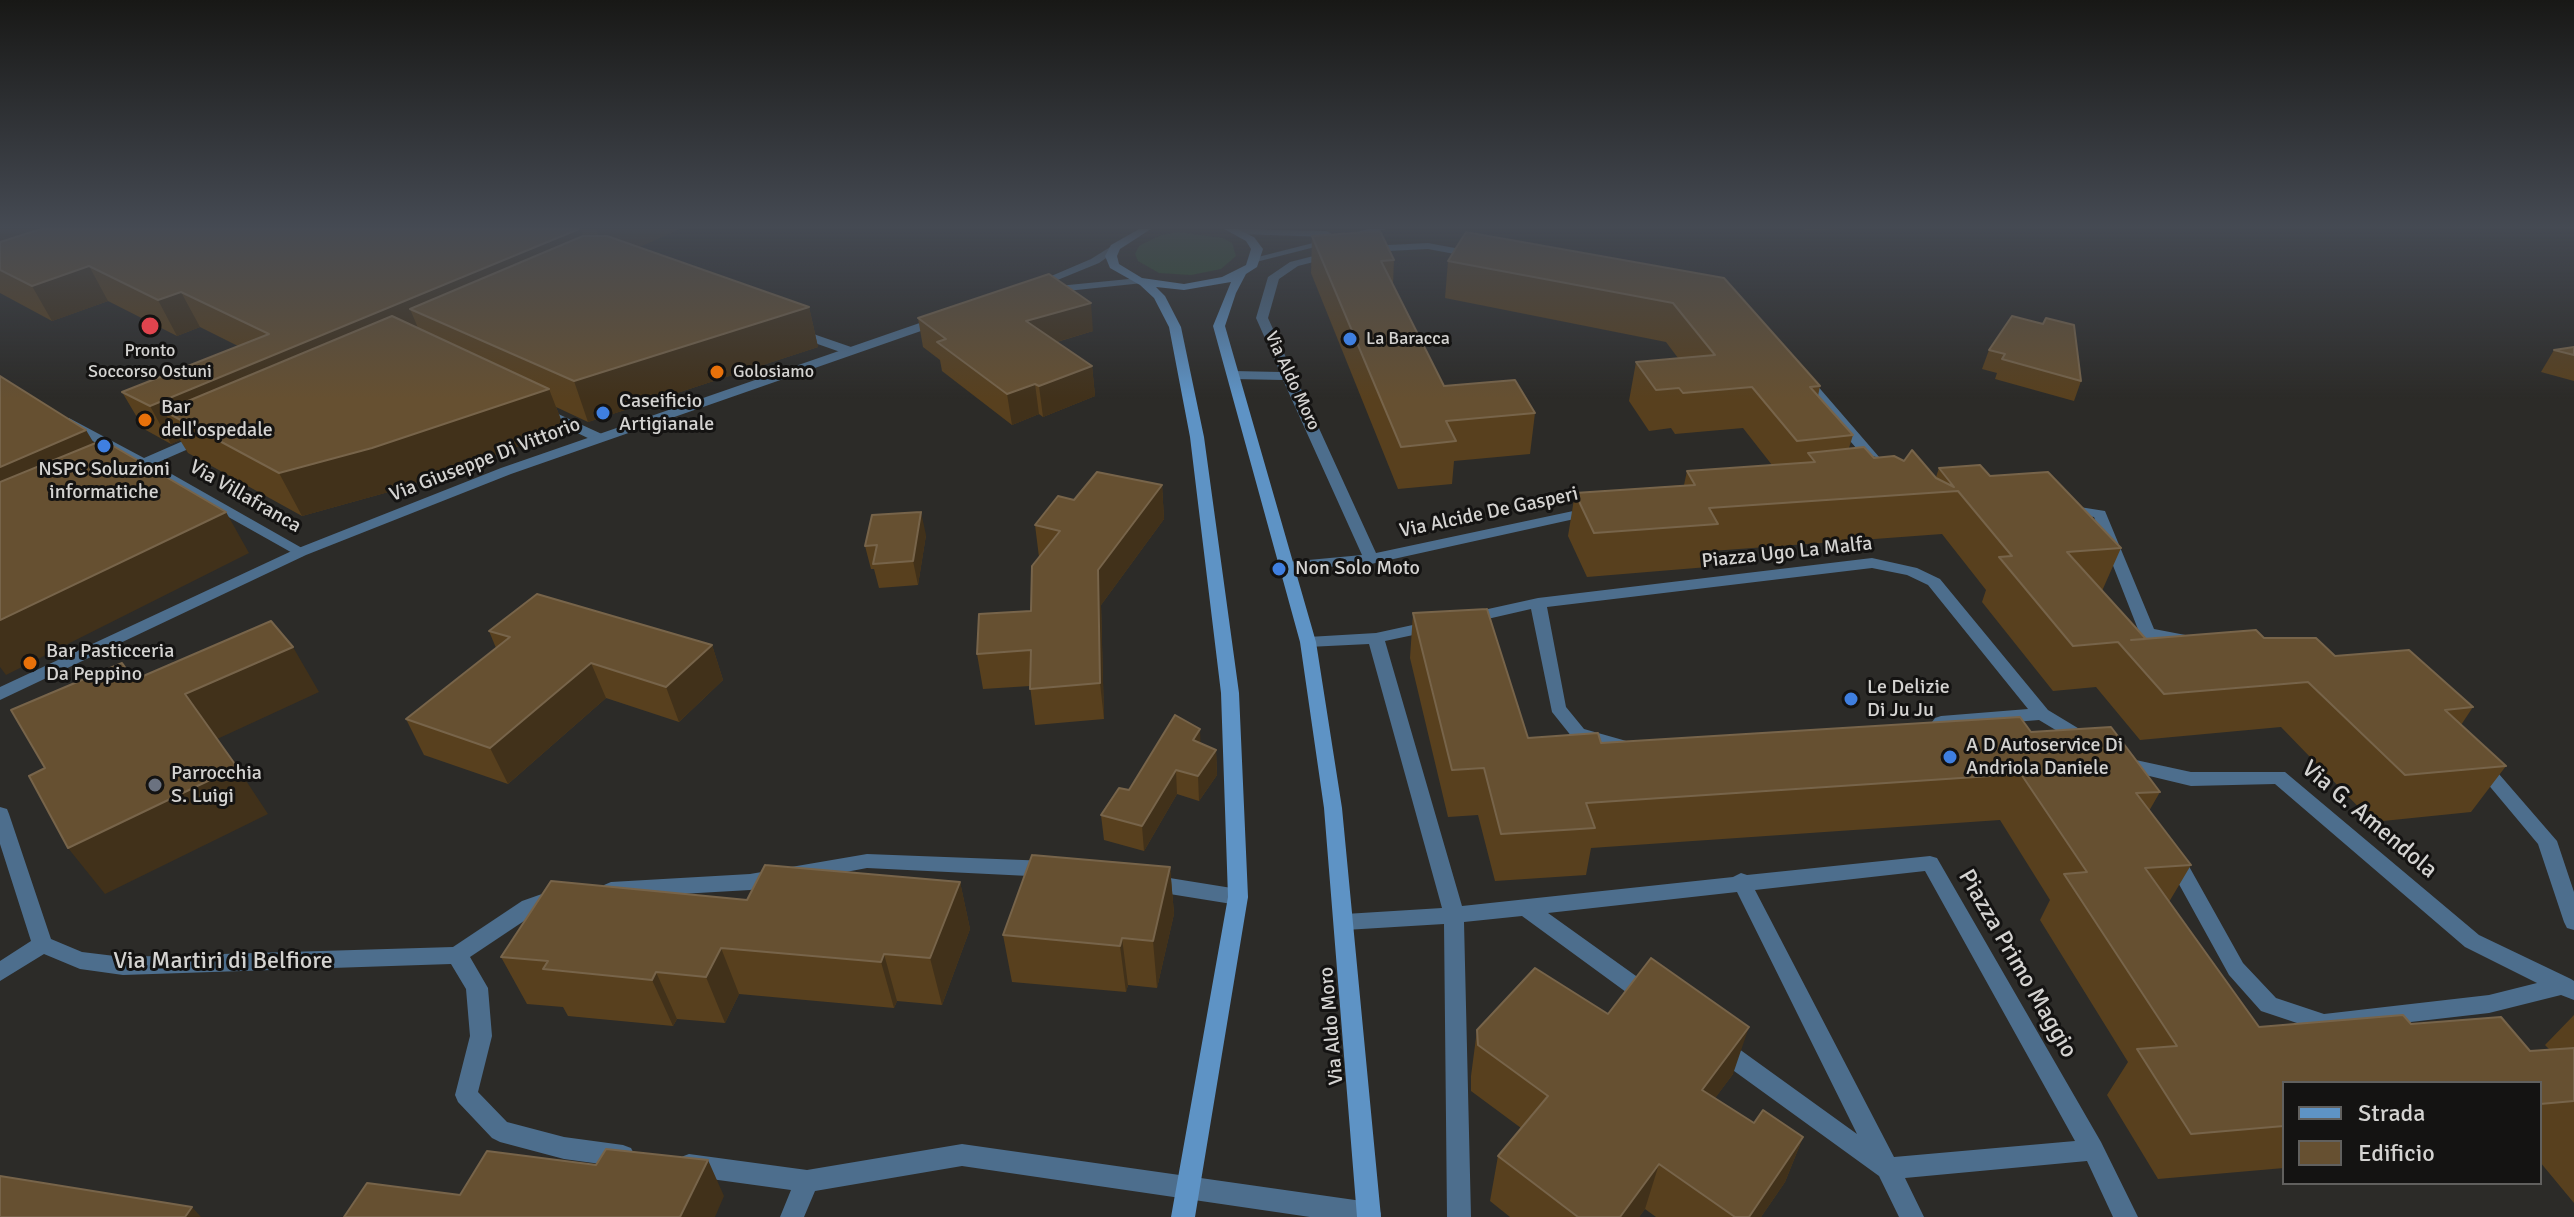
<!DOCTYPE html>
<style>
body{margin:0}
#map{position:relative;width:2574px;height:1217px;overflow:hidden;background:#2c2b28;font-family:Signika,sans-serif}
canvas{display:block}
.legend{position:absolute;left:2282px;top:1081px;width:260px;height:104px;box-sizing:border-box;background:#141312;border:2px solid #61605e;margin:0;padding:10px 14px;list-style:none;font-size:24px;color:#d4d3d1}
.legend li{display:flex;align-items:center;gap:16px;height:40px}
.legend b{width:40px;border:2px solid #61605e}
</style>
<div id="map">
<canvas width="2574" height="1217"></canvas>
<ul class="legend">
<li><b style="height:10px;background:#5e93c5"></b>Strada</li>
<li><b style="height:22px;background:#665031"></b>Edificio</li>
</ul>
</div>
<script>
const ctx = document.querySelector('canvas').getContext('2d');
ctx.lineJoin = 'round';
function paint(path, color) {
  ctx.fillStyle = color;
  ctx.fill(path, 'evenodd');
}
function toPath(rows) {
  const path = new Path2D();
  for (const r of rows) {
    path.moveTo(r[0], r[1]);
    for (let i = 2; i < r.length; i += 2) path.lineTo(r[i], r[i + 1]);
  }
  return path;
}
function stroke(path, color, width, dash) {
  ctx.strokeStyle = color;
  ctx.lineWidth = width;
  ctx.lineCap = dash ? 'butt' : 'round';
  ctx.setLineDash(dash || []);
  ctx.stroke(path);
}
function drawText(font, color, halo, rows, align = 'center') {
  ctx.font = font + ' Signika,sans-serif';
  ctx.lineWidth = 6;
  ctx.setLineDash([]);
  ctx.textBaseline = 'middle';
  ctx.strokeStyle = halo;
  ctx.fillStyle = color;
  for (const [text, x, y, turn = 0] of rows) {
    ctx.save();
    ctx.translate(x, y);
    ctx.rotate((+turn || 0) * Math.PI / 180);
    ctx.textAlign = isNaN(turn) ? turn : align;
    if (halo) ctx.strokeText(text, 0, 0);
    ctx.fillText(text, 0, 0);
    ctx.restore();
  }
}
paint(toPath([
 [1178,232,1223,238,1232,243,1236,256,1221,269,1191,275,1159,273,1138,261,1135,254,1139,246,1161,235]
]), '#2a4d2a');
paint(toPath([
 [1232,229,1327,231,1332,234,1327,237,1236,234,1232,233,1232,229],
 [1368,229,1386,229,1256,262,1250,259,1368,229],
 [1428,243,1476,252,1482,255,1476,258,1428,249,1368,252,1362,249,1368,246,1428,243],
 [1333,251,1337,252,1337,256,1298,266,1279,279,1268,318,1293,373,1297,376,1296,378,1376,553,1592,507,1599,511,1597,514,1371,564,1282,570,1279,567,1282,564,1287,562,1362,555,1283,380,1233,379,1227,375,1233,371,1280,372,1256,318,1268,277,1290,262,1333,251],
 [796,328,854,348,856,351,850,355,846,354,792,335,790,332,796,328],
 [1804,375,1809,376,1880,458,1882,461,1880,464,1870,464,1799,382,1798,379,1804,375],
 [543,407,604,435,606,438,599,442,594,441,538,414,536,411,543,407],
 [69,418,144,458,199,434,209,434,209,440,154,464,309,552,301,557,296,555,143,469,127,476,117,476,115,473,117,470,132,463,64,425,64,419,69,418],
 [2067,505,2105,511,2154,629,2196,637,2198,641,2196,645,2190,646,2141,637,2094,517,2062,512,2060,509,2062,506,2067,505],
 [1872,558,1917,568,1940,579,2048,710,2091,736,2094,740,2091,744,2079,744,2039,720,1941,728,1935,726,1932,722,1935,718,1941,716,2028,709,1928,585,1907,575,1872,568,1547,607,1566,707,1584,729,1637,744,1640,748,1637,752,1631,754,1572,737,1552,712,1531,609,1470,623,1462,618,1470,613,1538,598,1872,558],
 [1431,621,1439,626,1437,630,1385,641,1462,906,1733,877,1741,873,1747,875,1930,856,1937,858,2101,1142,2138,1217,2113,1217,2087,1161,1905,1178,1924,1217,1899,1217,1879,1176,1712,1055,1709,1048,1712,1041,1720,1038,1728,1041,1857,1134,1737,892,1548,913,1657,991,1660,997,1657,1003,1649,1006,1641,1003,1522,916,1464,922,1471,1217,1447,1217,1444,924,1345,930,1338,928,1335,922,1338,916,1345,914,1442,908,1369,644,1308,647,1300,642,1308,637,1376,633,1431,621],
 [1925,871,2075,1141,1894,1157,1755,890,1925,871],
 [2122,757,2191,772,2285,772,2479,935,2571,979,2574,981,2574,1000,2561,995,2489,1013,2324,1032,2261,1011,2229,975,2164,857,2167,852,2174,850,2181,852,2243,963,2276,998,2324,1014,2489,995,2537,983,2465,947,2275,784,2191,786,2116,768,2113,763,2116,758,2122,757],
 [2480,758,2486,759,2557,841,2574,892,2574,930,2567,928,2564,922,2538,844,2471,764,2474,759,2480,758],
 [0,807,7,809,9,814,51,939,82,952,123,957,453,947,522,901,556,889,563,891,566,897,563,903,536,913,470,957,488,988,492,1036,478,1092,507,1122,564,1137,623,1145,631,1148,635,1156,631,1164,623,1167,564,1159,500,1142,492,1138,458,1102,455,1095,470,1036,466,989,451,964,123,975,80,969,44,954,0,981,0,961,31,941,0,844,0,807],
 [867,854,1049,861,1056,864,1059,869,1056,874,1049,877,867,868,750,890,611,898,604,895,601,890,604,885,611,882,750,874,867,854],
 [1151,875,1238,889,1245,891,1248,897,1245,903,1238,905,1151,891,1144,888,1141,883,1144,878,1151,875],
 [962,1144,1369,1202,1378,1206,1381,1214,1380,1217,1310,1217,962,1166,815,1191,804,1217,780,1217,791,1190,689,1176,681,1173,677,1165,681,1157,689,1154,807,1170,962,1144]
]), '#4d6e8d');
paint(toPath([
 [1115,244,1121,247,1119,249,1099,263,1038,288,1028,286,1091,259,1115,244],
 [1139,278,1145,281,1143,283,1048,293,1042,290,1048,287,1139,278],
 [937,317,941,318,941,324,511,474,306,555,0,700,0,687,296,549,501,468,937,317]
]), '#4d6e8d');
paint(toPath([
 [1139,229,1151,229,1120,249,1117,256,1119,264,1142,278,1184,284,1222,277,1246,265,1251,249,1246,241,1224,229,1237,229,1254,237,1263,249,1257,267,1246,274,1236,293,1225,326,1316,642,1342,808,1381,1217,1357,1217,1324,808,1300,642,1213,326,1231,282,1184,290,1156,287,1165,296,1181,327,1204,437,1239,693,1248,897,1195,1217,1171,1217,1228,897,1221,693,1190,437,1169,327,1154,298,1140,285,1110,268,1105,256,1111,245,1139,229]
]), '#5e93c5');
paint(toPath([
 [0,229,680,229,639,247,809,307,818,347,588,422,556,407,565,430,392,491,302,516,188,453,180,440,171,444,144,429,122,392,238,346,200,327,177,336,108,301,52,321,0,293],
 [1804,229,1853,229,1805,230],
 [1312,236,1394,260,1393,284,1444,386,1535,413,1530,454,1454,461,1452,484,1398,489,1311,273],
 [1448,261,1724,278,1820,386,1818,396,1853,435,1849,448,1936,477,1939,468,1990,476,2121,548,2102,591,2146,639,2264,638,2335,656,2473,707,2461,725,2506,766,2471,812,2373,822,2281,727,2140,740,2096,687,2053,691,1982,602,1986,590,1942,534,1712,551,1708,567,1587,577,1568,536,1575,493,1684,485,1687,471,1772,465,1743,428,1675,434,1671,428,1649,431,1629,401,1636,362,1678,358,1666,342,1445,298],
 [2012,316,2081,381,2074,401,1995,379,1997,373,1982,369,1989,350],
 [918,318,1093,331,1057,342,1092,366,1095,396,1043,417,1039,414,1012,425,942,371,940,360,923,347],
 [2574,347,2574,381,2541,372,2554,350],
 [1162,485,1164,519,1101,605,1104,719,1035,725,1030,686,983,689,977,654,1031,611,1039,557,1035,525,1074,500],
 [926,535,918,585,879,588,874,569,871,569,865,546],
 [1413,613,1528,738,1601,743,2031,732,2160,792,2149,811,2191,865,2169,902,2259,1027,2411,1024,2530,1051,2550,1050,2545,1045,2574,1015,2574,1203,2540,1162,2540,1083,2284,1083,2284,1168,2158,1179,2107,1095,2128,1062,2040,920,2050,900,2000,820,1591,848,1586,875,1495,881,1478,815,1448,817,1410,658],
 [489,631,712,645,723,680,679,722,606,698,508,784,424,755,406,719,496,648],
 [1200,743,1216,750,1217,775,1199,801,1177,794,1144,851,1104,840,1101,815,1129,790],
 [1170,867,1174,914,1157,988,1128,985,1126,992,1012,982,1003,935],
 [960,882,970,929,942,1005,897,1001,894,1008,739,994,725,1023,677,1019,673,1026,568,1016,563,1007,527,1004,501,957,747,900],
 [1608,1014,1733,1074,1715,1098,1754,1123,1803,1137,1785,1182,1761,1217,1656,1217,1645,1209,1639,1217,1510,1217,1490,1201,1498,1156,1521,1128,1471,1091,1471,1076,1477,1030]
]), '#58401e');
paint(toPath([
 [0,229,125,229,0,270],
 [579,229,581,229,592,261,410,309,421,335,164,411,180,440,171,444,150,406],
 [596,229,680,229,607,261],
 [89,266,108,301,52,321,32,286],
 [181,292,200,327,177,336,158,300],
 [1091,303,1093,331,1029,350,1026,321],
 [809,307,818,347,588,422,574,381],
 [1092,366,1095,396,1043,417,1039,386],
 [1035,384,1039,414,1012,425,1007,394],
 [549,389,565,430,392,491,302,516,279,473],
 [86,430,110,470,0,519,0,467],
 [1162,485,1164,519,1101,605,1104,719,1100,683,1098,570],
 [226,512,249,553,6,675,0,667,0,620],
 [921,512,926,535,918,585,913,561],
 [712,645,723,680,679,722,666,687],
 [293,647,319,692,215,740,185,694],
 [591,663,606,698,508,784,490,748],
 [1200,729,1201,754,1193,740],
 [1216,750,1217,775,1199,801,1198,776],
 [237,767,268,814,105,894,68,848],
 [1176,770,1177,794,1144,851,1142,826],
 [1170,867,1174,914,1157,988,1153,941],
 [960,882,970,929,942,1005,930,958],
 [1122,938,1128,985,1126,992,1120,946],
 [721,948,739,994,725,1023,706,977],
 [884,954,897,1001,894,1008,881,962],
 [656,972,677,1019,673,1026,652,980],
 [1749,1027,1733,1074,1687,1136,1702,1090],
 [1803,1137,1785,1182,1761,1217,1749,1217],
 [708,1160,724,1196,715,1217,680,1217],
 [1659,1164,1645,1209,1639,1217,1620,1217],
 [192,1207,201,1217,185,1217]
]), '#41311a');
const building = toPath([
 [41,229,579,229,150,406,122,392,269,334,181,292,158,300,89,266,32,286,0,270,0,242,41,229],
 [1380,231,1394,260,1381,261,1444,386,1515,380,1535,413,1446,421,1456,441,1401,447,1312,236,1380,231],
 [1466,232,1724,278,1820,386,1810,387,1853,435,1797,441,1752,387,1683,393,1679,388,1656,390,1636,362,1715,355,1673,303,1448,261,1466,232],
 [583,236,607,236,809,307,574,381,410,309,583,236],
 [1049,274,1091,303,1026,321,1092,366,1039,386,1035,384,1007,394,937,342,946,339,918,318,1049,274],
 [392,316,549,389,372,448,279,473,164,411,392,316],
 [2012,316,2043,324,2046,318,2074,325,2081,381,2002,359,2005,354,1989,350,2012,316],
 [2574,347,2574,355,2554,350,2574,347],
 [0,376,86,430,0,467,0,376],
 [103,440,226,512,0,620,0,482,103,440],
 [1864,447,1874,458,1894,456,1904,461,1912,450,1936,478,1954,487,1939,468,1980,465,1990,476,2048,472,2121,548,2067,552,2146,639,2131,640,2256,630,2264,638,2316,638,2335,656,2409,650,2473,707,2445,710,2506,766,2405,775,2308,682,2164,694,2118,642,2073,646,1999,557,2012,556,1958,491,1709,508,1718,524,1594,533,1575,493,1695,485,1687,471,1815,462,1808,453,1864,447],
 [1097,472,1162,485,1098,570,1100,683,1030,689,1031,650,977,654,979,614,1031,611,1032,566,1060,531,1035,525,1058,496,1074,500,1097,472],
 [921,512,913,561,873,564,877,545,865,546,872,515,921,512],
 [537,594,712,645,666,687,591,663,490,748,406,719,510,637,489,631,537,594],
 [1487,609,1528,738,1598,733,1601,743,2020,717,2031,732,2111,727,2160,792,2136,793,2191,865,2145,868,2259,1027,2403,1015,2411,1024,2501,1017,2530,1051,2574,1048,2574,1101,2540,1104,2540,1083,2284,1083,2284,1126,2191,1134,2137,1049,2177,1046,2064,874,2087,872,2021,774,1586,803,1595,828,1501,834,1484,768,1452,770,1413,613,1487,609],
 [271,621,293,647,185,694,237,767,68,848,29,776,45,768,11,710,122,663,134,680,271,621],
 [1175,715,1200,729,1193,740,1216,750,1198,776,1176,770,1142,826,1101,815,1119,788,1129,790,1175,715],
 [1032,855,1170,867,1153,941,1122,938,1120,946,1003,935,1032,855],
 [765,865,960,882,930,958,884,954,881,962,721,948,706,977,656,972,652,980,543,969,548,961,501,957,551,881,747,900,765,865],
 [1651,958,1749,1027,1702,1090,1754,1123,1763,1110,1803,1137,1749,1217,1735,1217,1659,1164,1620,1217,1578,1217,1498,1156,1548,1096,1478,1045,1477,1030,1535,968,1608,1014,1651,958],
 [606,1149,708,1160,680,1217,344,1217,367,1183,460,1195,487,1151,596,1165,606,1149],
 [0,1176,192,1207,185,1217,0,1217,0,1176]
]);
paint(building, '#665031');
stroke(building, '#77644a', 2);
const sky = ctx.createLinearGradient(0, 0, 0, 399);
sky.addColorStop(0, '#181816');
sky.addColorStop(0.57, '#454a53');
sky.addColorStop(1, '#454a5300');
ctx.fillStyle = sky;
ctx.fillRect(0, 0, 2574, 399);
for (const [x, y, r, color] of [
 [150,326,10,"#e0444e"],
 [1350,339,8,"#3f7fe0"],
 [717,372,8,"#e8710a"],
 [603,413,8,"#3f7fe0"],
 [145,420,8,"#e8710a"],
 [104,446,8,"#3f7fe0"],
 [1279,569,8,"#3f7fe0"],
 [30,663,8,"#e8710a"],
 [1851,699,8,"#3f7fe0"],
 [1950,757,8,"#3f7fe0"],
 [155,785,8,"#6b7280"]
]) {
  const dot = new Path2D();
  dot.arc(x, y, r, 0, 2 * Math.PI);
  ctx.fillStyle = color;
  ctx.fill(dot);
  stroke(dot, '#141312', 3);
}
drawText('18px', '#d4d3d1', '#141312', [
 ["La Baracca",1366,339],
 ["Pronto",150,351,"center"],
 ["Soccorso Ostuni",150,372,"center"],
 ["Golosiamo",733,372]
], 'left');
drawText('18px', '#d4d3d1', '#141312', [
 ["Via Aldo Moro",1292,381,65]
]);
drawText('20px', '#d4d3d1', '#141312', [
 ["Caseificio",619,402],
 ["Artigianale",619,425],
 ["Bar",161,408],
 ["dell'ospedale",161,431],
 ["NSPC Soluzioni",104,470,"center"],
 ["informatiche",104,493,"center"],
 ["Non Solo Moto",1295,569],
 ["Bar Pasticceria",46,652],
 ["Da Peppino",46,675],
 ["Le Delizie",1867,688],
 ["Di Ju Ju",1867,711],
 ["A D Autoservice Di",1966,746],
 ["Andriola Daniele",1966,769],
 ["Parrocchia",171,774],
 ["S. Luigi",171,797]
], 'left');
drawText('20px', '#d4d3d1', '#141312', [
 ["Via Giuseppe Di Vittorio",485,460,-21],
 ["Via Villafranca",245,497,30],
 ["Via Alcide De Gasperi",1489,513,-12],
 ["Piazza Ugo La Malfa",1787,553,-6],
 ["Via Aldo Moro",1332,1026,-95]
]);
drawText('24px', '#d4d3d1', '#141312', [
 ["Via G. Amendola",2369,820,40],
 ["Via Martiri di Belfiore",223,962],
 ["Piazza Primo Maggio",2017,964,60]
]);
</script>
